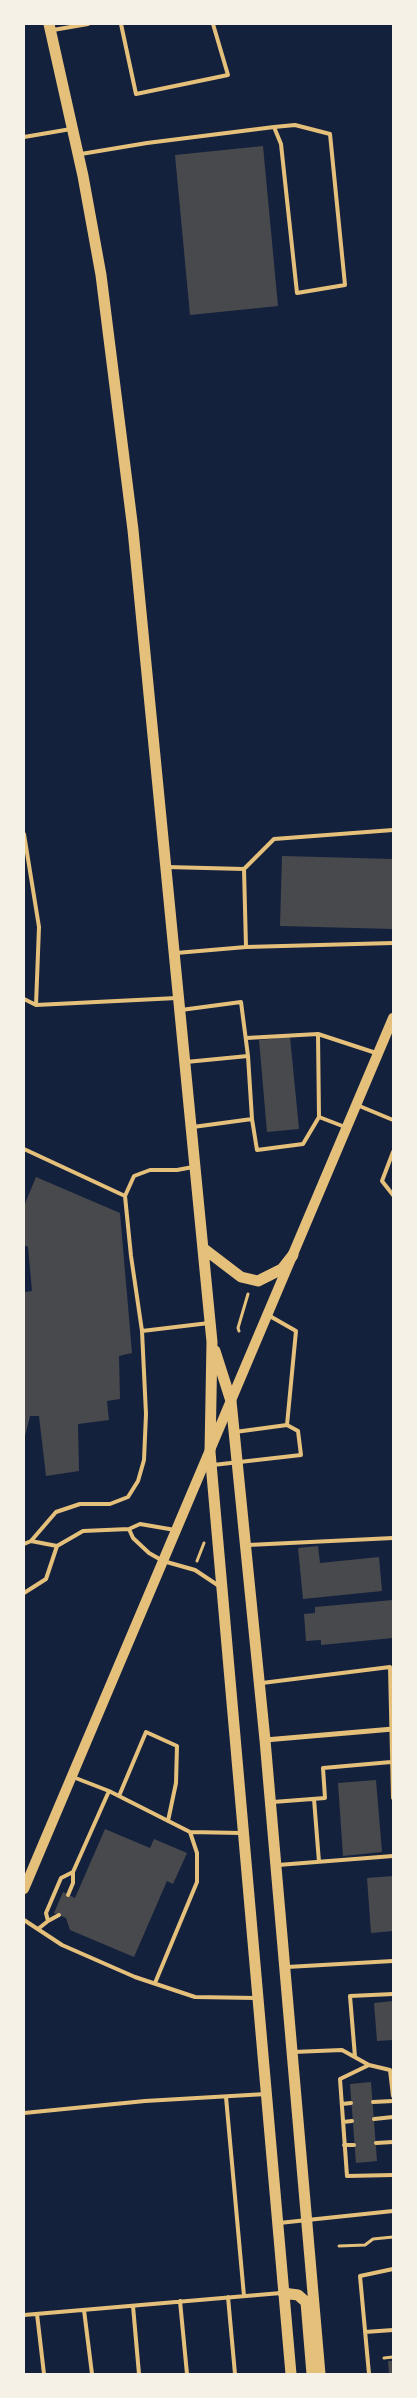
<!DOCTYPE html>
<style>
body{margin:0}
#map{position:relative;width:417px;height:2398px;overflow:hidden;background:#14213d;font-family:"Noto Serif",serif}
canvas{display:block}
.frame{position:absolute;inset:0;border:25px solid #f6f1e7;pointer-events:none}
</style>
<div id="map">
<canvas width="417" height="2398"></canvas>
<div class="frame"></div>
</div>
<script>
const ctx = document.querySelector('canvas').getContext('2d');
ctx.lineJoin = 'round';
function paint(path, color) {
  ctx.fillStyle = color;
  ctx.fill(path, 'evenodd');
}
function toPath(rows) {
  const path = new Path2D();
  for (const r of rows) {
    path.moveTo(r[0], r[1]);
    for (let i = 2; i < r.length; i += 2) path.lineTo(r[i], r[i + 1]);
  }
  return path;
}
function stroke(path, color, width, dash) {
  ctx.strokeStyle = color;
  ctx.lineWidth = width;
  ctx.lineCap = dash ? 'butt' : 'round';
  ctx.setLineDash(dash || []);
  ctx.stroke(path);
}
paint(toPath([
 [263,146,278,306,190,315,175,155],
 [282,856,393,859,393,929,280,926],
 [290,1037,299,1129,267,1132,259,1040],
 [36,1177,120,1213,132,1353,119,1356,120,1399,107,1401,109,1420,78,1424,79,1471,46,1476,39,1416,30,1416,24,1440,24,1292,32,1291,28,1247,24,1245,24,1206],
 [318,1546,320,1563,379,1557,382,1591,303,1599,298,1548],
 [393,1600,393,1638,321,1645,321,1640,306,1641,304,1614,315,1613,315,1607],
 [376,1780,382,1852,343,1856,338,1783],
 [105,1829,150,1848,154,1839,187,1853,173,1884,167,1881,134,1957,70,1930,66,1918,54,1913,63,1892,75,1898],
 [393,1876,393,1931,371,1933,367,1878],
 [393,2001,393,2040,377,2041,374,2003],
 [371,2082,377,2161,356,2163,350,2084],
 [388,2361,393,2361,393,2374,389,2374]
]), '#48494c');
stroke(toPath([
 [239,1331,238,1328,248,1294],
 [197,1561,204,1543],
 [339,2246,365,2245,373,2239,393,2237],
 [384,2358,393,2357]
]), '#e5c07b', 3);
stroke(toPath([
 [121,24,136,94,228,75,213,24],
 [53,30,88,24],
 [24,137,71,129],
 [81,154,147,143,274,127,281,144,297,293,345,285,330,134,295,125,274,127],
 [24,834,39,927,36,1005],
 [167,867,244,869,246,947,176,953],
 [244,869,274,839,393,830],
 [246,947,393,943],
 [24,999,36,1005,177,998],
 [181,1010,241,1002,248,1056],
 [246,1038,318,1034],
 [186,1062,248,1056,252,1119,193,1127],
 [357,1105,393,1120],
 [319,1117,318,1034,376,1053],
 [252,1119,257,1150,303,1144,319,1117,345,1127],
 [24,1149,125,1196,131,1256,142,1331,146,1414,144,1460,138,1481,128,1497,110,1504,80,1504,56,1512,31,1541],
 [393,1152,382,1181,393,1195],
 [125,1196,134,1176,150,1170,177,1170,193,1167],
 [142,1331,209,1323],
 [235,1432,287,1425,296,1331,268,1315],
 [213,1465,301,1455,298,1431,287,1425],
 [129,1529,133,1538,149,1553,163,1561,195,1570,219,1586],
 [24,1544,31,1541,57,1546,83,1531,129,1529,140,1524,175,1530],
 [248,1545,393,1538],
 [24,1593,46,1579,57,1546],
 [262,1683,390,1667,393,1798],
 [73,1777,109,1791,190,1832,197,1853,197,1882,155,1983],
 [119,1796,146,1732,177,1746,176,1783,168,1821],
 [314,1799,319,1862],
 [273,1802,325,1798,323,1768,391,1762],
 [190,1832,241,1833],
 [278,1865,393,1856],
 [68,1895,73,1883,73,1872],
 [24,1920,62,1945,135,1977,195,1997,256,1998],
 [48,1921,59,1915],
 [38,1929,48,1921,46,1913,61,1878,73,1872,109,1791],
 [287,1967,393,1961],
 [293,2052,342,2050,369,2065,390,2070,393,2096],
 [355,2057,350,1996,393,1994],
 [369,2065,340,2079,347,2176,393,2175],
 [226,2097,244,2296],
 [373,2102,393,2101],
 [342,2104,351,2103],
 [24,2113,145,2101,266,2094],
 [374,2119,393,2117],
 [343,2122,352,2121],
 [376,2143,393,2142],
 [344,2145,354,2145],
 [279,2223,393,2211],
 [228,2297,235,2374],
 [180,2301,187,2374],
 [133,2306,139,2374],
 [84,2310,92,2374],
 [37,2314,44,2374],
 [24,2315,281,2293],
 [365,2332,393,2330],
 [369,2374,360,2276,393,2269]
]), '#e5c07b', 4);
stroke(toPath([
 [265,1740,393,1729]
]), '#e5c07b', 5);
stroke(toPath([
 [24,1889,393,1018]
]), '#e5c07b', 10);
stroke(toPath([
 [49,24,83,176,101,275,133,530,212,1342,210,1452,291,2374],
 [203,1248,241,1277,258,1281,282,1269,293,1255],
 [215,1351,231,1401,265,1740,320,2374],
 [283,2293,298,2295,306,2302,312,2374]
]), '#e5c07b', 11);
</script>
